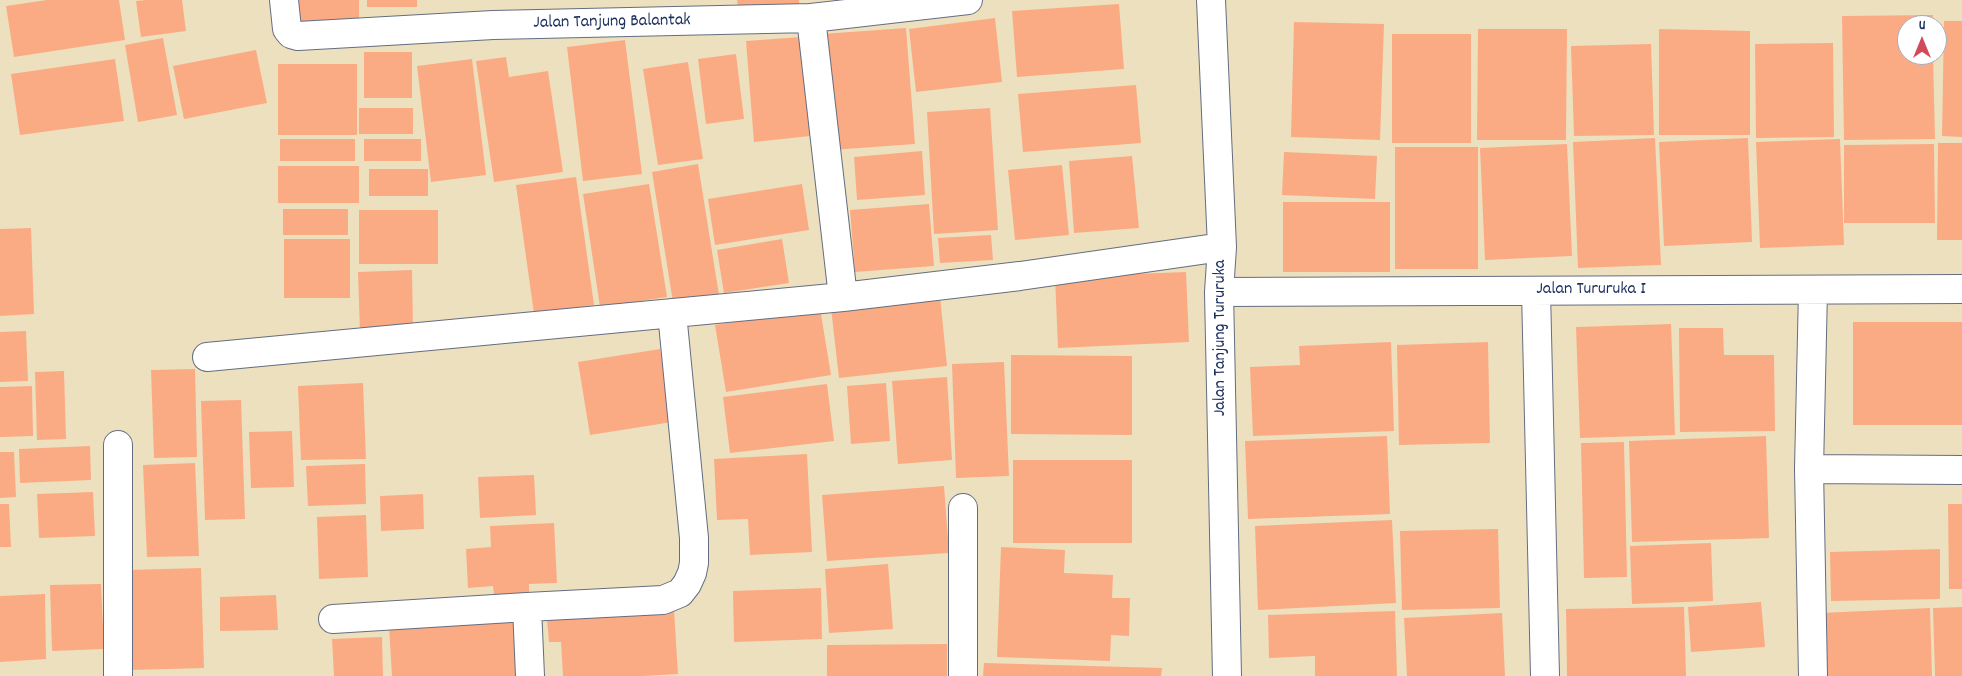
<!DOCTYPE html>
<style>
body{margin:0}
#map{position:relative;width:1962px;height:676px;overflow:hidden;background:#ede0be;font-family:Dekko,sans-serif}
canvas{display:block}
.north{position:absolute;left:1897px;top:15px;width:50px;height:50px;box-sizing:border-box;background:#fff;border:1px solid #a4acbf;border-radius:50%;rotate:0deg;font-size:14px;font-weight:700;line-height:20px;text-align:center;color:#1b2f5e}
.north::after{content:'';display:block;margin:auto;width:18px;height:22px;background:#d1495b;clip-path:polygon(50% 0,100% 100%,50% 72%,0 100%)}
</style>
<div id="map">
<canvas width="1962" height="676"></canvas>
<div class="north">U</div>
</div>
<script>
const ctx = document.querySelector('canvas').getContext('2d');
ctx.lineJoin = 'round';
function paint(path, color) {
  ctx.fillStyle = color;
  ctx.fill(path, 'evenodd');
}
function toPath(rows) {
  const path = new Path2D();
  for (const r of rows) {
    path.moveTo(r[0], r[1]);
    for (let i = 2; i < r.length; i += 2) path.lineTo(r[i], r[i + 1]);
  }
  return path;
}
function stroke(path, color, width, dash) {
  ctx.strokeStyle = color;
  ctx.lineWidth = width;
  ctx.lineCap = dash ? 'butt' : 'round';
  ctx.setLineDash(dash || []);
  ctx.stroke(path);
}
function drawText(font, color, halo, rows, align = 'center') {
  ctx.font = font + ' Dekko,sans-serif';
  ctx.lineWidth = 4.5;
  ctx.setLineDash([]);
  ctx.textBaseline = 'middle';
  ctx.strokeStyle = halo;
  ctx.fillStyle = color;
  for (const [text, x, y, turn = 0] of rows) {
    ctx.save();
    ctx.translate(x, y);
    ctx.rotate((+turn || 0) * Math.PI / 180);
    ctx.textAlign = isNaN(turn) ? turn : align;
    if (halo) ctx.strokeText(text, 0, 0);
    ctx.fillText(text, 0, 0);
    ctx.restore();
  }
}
paint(toPath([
 [47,0,119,0,125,40,14,57,6,6],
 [146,0,182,0,186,31,141,37,136,1],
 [294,0,359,0,359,22,294,22],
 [367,0,417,0,417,7,367,7],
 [737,0,799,0,799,4,738,9],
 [1119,4,1124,69,1017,77,1012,11],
 [1933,15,1933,25,1907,25,1907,55,1933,55,1935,139,1844,140,1842,16],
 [995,18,1002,82,916,92,909,29],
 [1944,21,1962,21,1962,137,1942,136],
 [1294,22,1384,24,1380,140,1291,137],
 [906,28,915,144,832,150,822,34],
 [1478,29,1567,29,1566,140,1477,140],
 [1659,29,1750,31,1750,135,1659,135],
 [1392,34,1471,34,1471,143,1392,143],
 [801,37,810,136,754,142,746,41],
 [163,38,177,115,138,122,125,45],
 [625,40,642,174,583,181,567,47],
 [1833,43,1834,137,1756,138,1755,44],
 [1651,44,1654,135,1574,136,1571,46],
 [256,50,267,103,184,119,173,66],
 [364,52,412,52,412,98,364,98],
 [736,54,744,119,706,124,698,59],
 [506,57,509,77,548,71,563,172,494,182,476,61],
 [115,59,124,121,20,135,11,74],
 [472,59,486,175,431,182,417,66],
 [688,62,703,159,658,165,643,69],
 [278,64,357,64,357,135,278,135],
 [1136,85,1141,143,1023,152,1018,94],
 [359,108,413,108,413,134,359,134],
 [990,108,998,230,934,234,927,112],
 [1655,138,1661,265,1578,268,1573,142],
 [1748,138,1752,242,1664,246,1659,142],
 [280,139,355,139,355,161,280,161],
 [364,139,421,139,421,161,364,161],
 [1840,139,1844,245,1760,248,1756,142],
 [1938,143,1962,143,1962,240,1937,240],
 [1567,144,1572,256,1485,260,1480,148],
 [1934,144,1935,223,1844,223,1844,145],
 [1395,147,1478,147,1478,269,1395,269],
 [922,151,925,195,857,200,854,157],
 [1284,152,1377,156,1375,199,1282,195],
 [1132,156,1139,228,1074,233,1069,161],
 [698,164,719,295,673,302,652,172],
 [1062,165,1069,235,1015,240,1008,170],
 [278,166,359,166,359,203,278,203],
 [369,169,428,169,428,196,369,196],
 [576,177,594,305,534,314,516,185],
 [649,184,667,297,600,307,583,194],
 [802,184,809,230,715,245,708,199],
 [1283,202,1390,202,1390,272,1283,272],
 [929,204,934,266,855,272,850,210],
 [283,209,348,209,348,235,283,235],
 [359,210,438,210,438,264,359,264],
 [31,228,34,314,0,316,0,229],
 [991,235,993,260,940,263,938,238],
 [284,239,350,239,350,298,284,298],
 [782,239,789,283,724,293,717,250],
 [412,270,413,330,360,332,358,272],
 [1186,272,1189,342,1058,348,1055,277],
 [940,296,947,366,839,378,831,308],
 [820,308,831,375,726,392,715,325],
 [1853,322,1962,322,1962,425,1853,425],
 [1671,324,1675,435,1580,438,1576,327],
 [1679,328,1723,328,1724,355,1774,355,1775,431,1680,432],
 [26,331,28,381,0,382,0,332],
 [1391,342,1394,431,1253,436,1250,367,1300,365,1299,346],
 [1488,342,1490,443,1399,445,1397,345],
 [660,349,672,422,590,435,578,362],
 [1011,355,1132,356,1132,435,1011,434],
 [1004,362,1009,476,956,478,952,364],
 [195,369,197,457,154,458,151,370],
 [64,371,66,439,37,440,35,372],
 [947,377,952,460,898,464,892,381],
 [363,383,366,459,301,460,298,386],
 [886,383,890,441,851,444,847,386],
 [827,384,834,441,730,453,723,397],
 [32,386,33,436,0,437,0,387],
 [241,400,245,519,205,520,201,401],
 [292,431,294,487,251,488,249,432],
 [1387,436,1390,514,1248,519,1245,441],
 [1766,436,1769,538,1632,542,1629,441],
 [1624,442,1627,577,1584,578,1581,443],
 [90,446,91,480,20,483,19,449],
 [0,452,14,452,16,497,0,498],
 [807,454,812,552,750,555,748,519,717,520,714,459],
 [1013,460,1132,460,1132,543,1013,543],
 [195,463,199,556,147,557,143,465],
 [365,464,366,504,308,506,306,466],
 [534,475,536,515,480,518,478,477],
 [944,486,949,553,827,561,822,495],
 [93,492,95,536,39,538,37,494],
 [423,494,424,529,381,531,380,496],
 [0,504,9,504,11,547,0,547],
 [1948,504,1962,504,1962,589,1949,589],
 [366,515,368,577,319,579,317,517],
 [1392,520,1396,603,1258,610,1255,526],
 [554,523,557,583,529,584,529,594,494,596,493,586,468,588,466,549,491,547,490,526],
 [1498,529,1500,608,1402,610,1400,531],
 [1711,543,1713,601,1632,604,1630,546],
 [1001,547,1065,550,1064,573,1113,575,1112,598,1130,598,1129,636,1111,635,1110,661,997,657],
 [1940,549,1940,599,1831,601,1830,552],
 [888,564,893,629,829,633,825,569],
 [201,568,204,668,130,670,127,570],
 [101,584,104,649,52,651,50,585],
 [821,588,822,639,734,642,733,591],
 [45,594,46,659,0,662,0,596],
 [276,595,278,630,220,631,220,597],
 [1761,602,1765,647,1691,652,1688,607],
 [1684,607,1686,676,1567,676,1566,609],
 [1962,607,1962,676,1935,676,1933,608],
 [1930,608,1932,676,1824,676,1821,613],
 [674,610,678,674,644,676,563,676,561,642,549,642,547,619],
 [1395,611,1397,676,1315,676,1315,656,1269,658,1268,615],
 [1502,613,1505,676,1407,676,1404,618],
 [513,621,516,676,392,676,389,626],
 [382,637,383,676,334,676,332,639],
 [947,644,947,676,827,676,827,645],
 [984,663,1162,668,1161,676,983,676]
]), '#fbab84');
const minor = toPath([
 [284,0,287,29,291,34,298,36,493,25,811,18,968,0],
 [1211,0,1222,247,1219,292,1227,676],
 [811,18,843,297],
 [1813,290,1809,469,1813,676],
 [1536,291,1545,676],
 [1219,292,1962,289],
 [207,357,843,297,1020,276,1222,247],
 [118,445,118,676],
 [1809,469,1962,470],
 [963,508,963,676],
 [333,619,527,607],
 [530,676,527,607,663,600,680,593,687,584,692,573,694,563,694,538,672,313]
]);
stroke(minor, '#646d80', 30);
stroke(minor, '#fff', 28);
drawText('18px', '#1b2f5e', '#fff', [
 ["Jalan Tanjung Balantak",612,23,-1],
 ["Jalan Tururuka I",1591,291],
 ["Jalan Tanjung Tururuka",1222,338,-90]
]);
</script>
